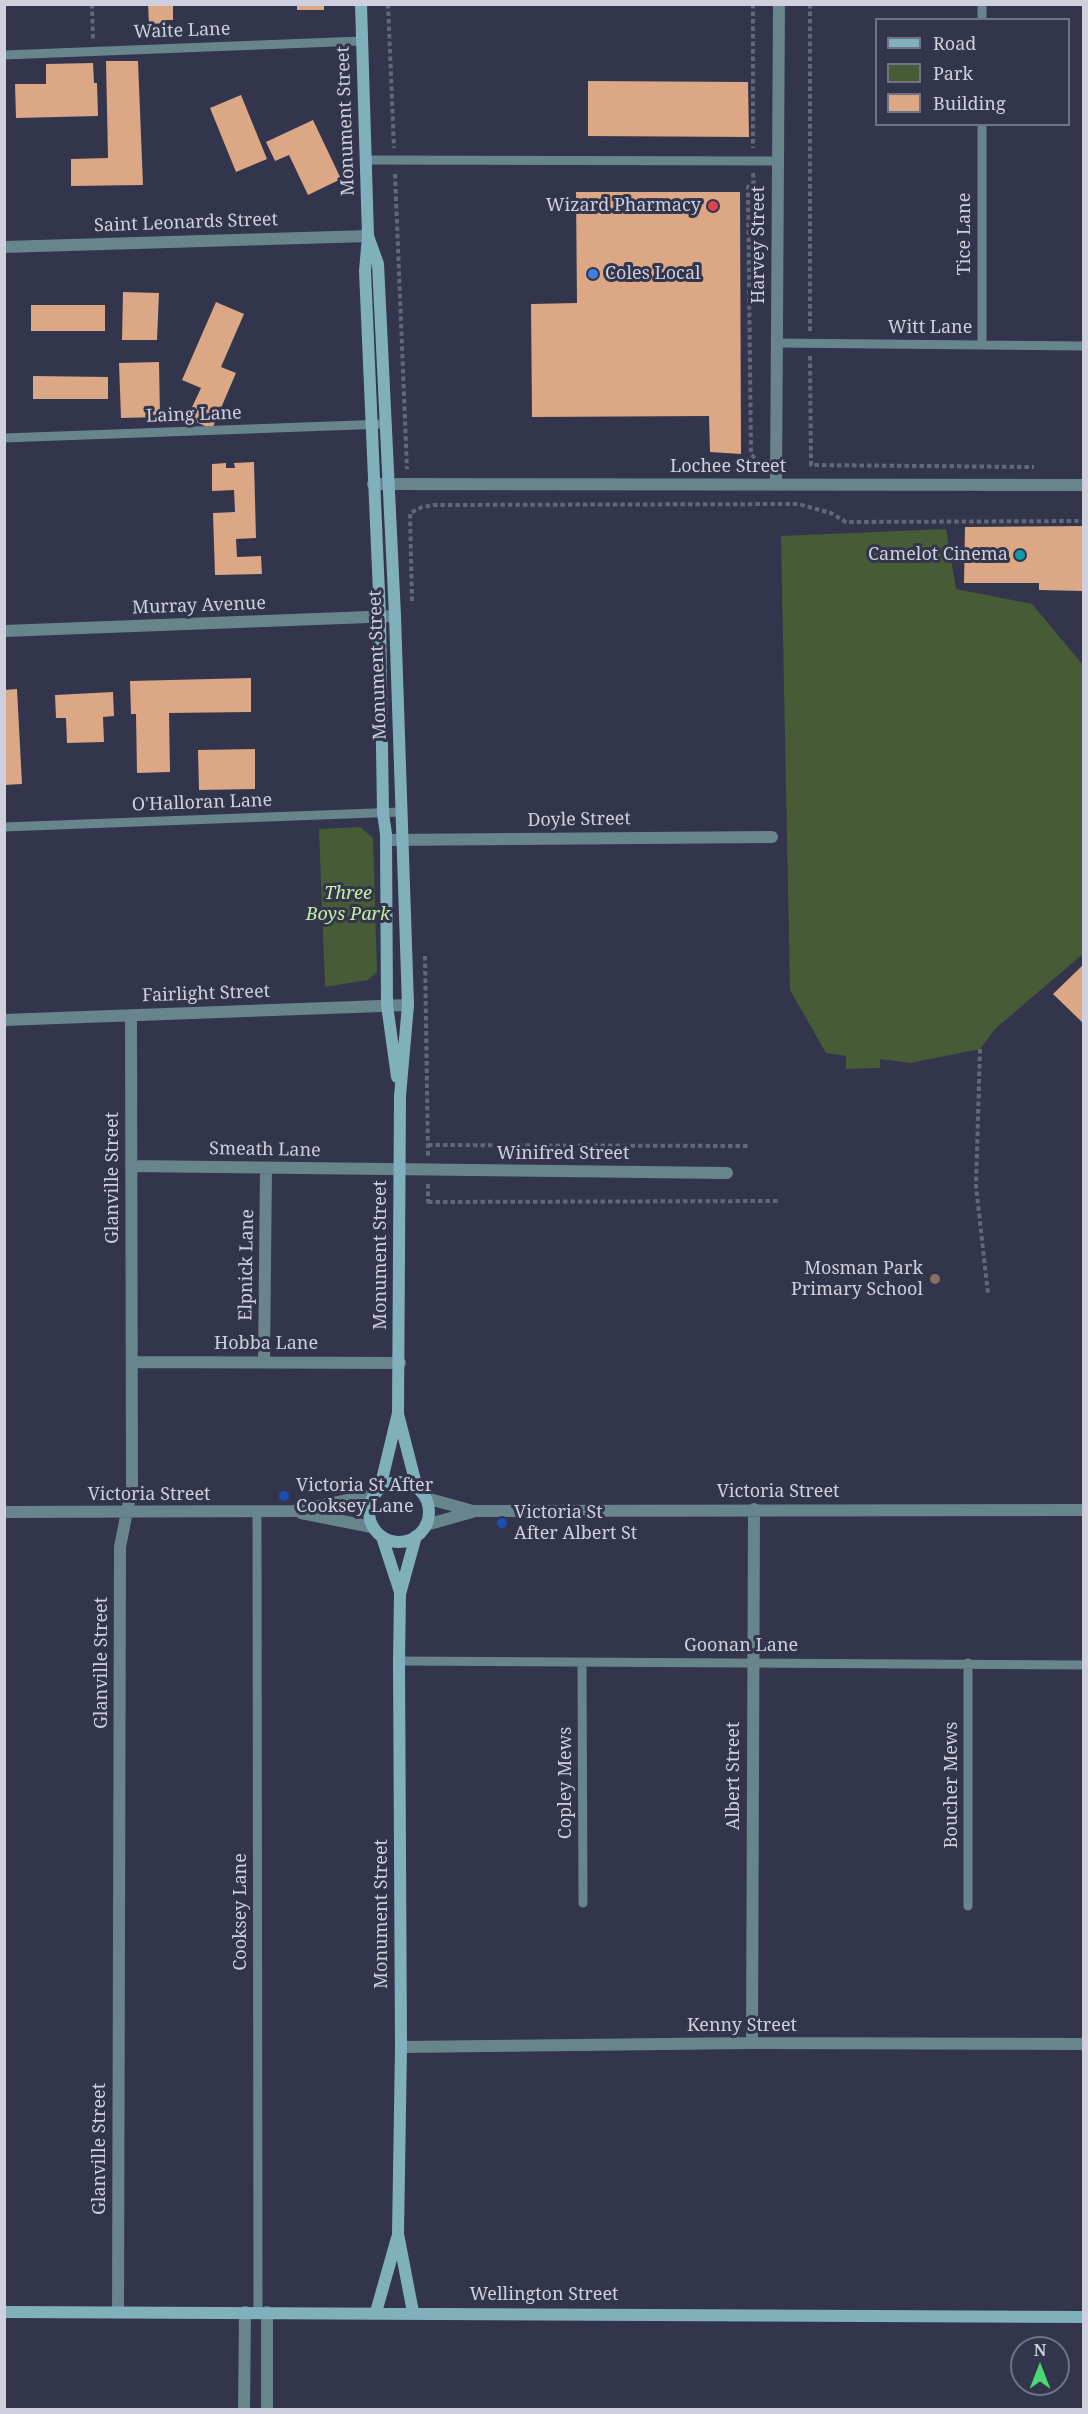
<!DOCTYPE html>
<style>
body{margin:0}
#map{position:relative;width:1088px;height:2414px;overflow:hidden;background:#32354b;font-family:"Noto Serif",serif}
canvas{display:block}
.frame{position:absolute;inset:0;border:6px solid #ced0de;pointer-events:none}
.legend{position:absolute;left:875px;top:18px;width:195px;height:108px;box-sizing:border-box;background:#32354b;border:2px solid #707386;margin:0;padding:8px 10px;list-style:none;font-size:18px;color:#ced0de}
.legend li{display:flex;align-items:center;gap:12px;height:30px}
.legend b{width:30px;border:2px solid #707386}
.north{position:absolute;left:1010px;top:2336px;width:60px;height:60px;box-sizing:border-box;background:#32354b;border:2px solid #707386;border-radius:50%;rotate:0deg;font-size:16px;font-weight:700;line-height:24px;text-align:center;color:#ced0de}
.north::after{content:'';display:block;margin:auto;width:21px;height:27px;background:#4dd676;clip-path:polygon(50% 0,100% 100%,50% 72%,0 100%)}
</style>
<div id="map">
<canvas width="1088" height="2414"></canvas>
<div class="frame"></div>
<ul class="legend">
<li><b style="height:8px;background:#81b0bd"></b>Road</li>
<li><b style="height:16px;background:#475b37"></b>Park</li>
<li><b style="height:16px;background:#dba784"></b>Building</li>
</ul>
<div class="north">N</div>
</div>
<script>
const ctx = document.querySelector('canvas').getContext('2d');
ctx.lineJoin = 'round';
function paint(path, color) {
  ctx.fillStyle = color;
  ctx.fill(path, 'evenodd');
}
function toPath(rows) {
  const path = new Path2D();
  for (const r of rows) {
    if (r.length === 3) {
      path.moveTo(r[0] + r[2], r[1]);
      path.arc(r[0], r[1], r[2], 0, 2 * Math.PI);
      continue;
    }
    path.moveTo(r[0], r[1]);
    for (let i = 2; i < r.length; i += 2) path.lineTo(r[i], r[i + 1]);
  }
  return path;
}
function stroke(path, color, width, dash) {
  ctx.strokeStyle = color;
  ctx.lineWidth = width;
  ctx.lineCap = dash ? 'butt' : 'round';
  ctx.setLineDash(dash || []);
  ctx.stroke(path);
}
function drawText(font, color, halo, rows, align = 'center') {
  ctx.font = font + ' "Noto Serif",serif';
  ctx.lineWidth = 6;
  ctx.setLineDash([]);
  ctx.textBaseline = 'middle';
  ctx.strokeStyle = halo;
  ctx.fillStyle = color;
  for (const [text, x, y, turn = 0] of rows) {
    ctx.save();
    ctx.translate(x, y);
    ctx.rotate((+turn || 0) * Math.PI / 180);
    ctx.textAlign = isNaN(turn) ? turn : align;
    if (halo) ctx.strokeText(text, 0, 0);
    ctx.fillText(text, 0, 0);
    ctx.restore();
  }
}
paint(toPath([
 [946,529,956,589,1032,604,1083,665,1083,954,996,1028,980,1049,910,1063,880,1059,880,1068,846,1069,846,1056,826,1053,790,990,781,536],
 [360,827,373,838,377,972,368,980,325,987,319,829]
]), '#475b37');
paint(toPath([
 [148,4,173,4,173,20,166,20,166,23,149,24],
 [297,4,324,4,324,10,297,10],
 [106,61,138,61,143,185,71,186,71,159,108,158],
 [93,63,94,83,97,83,98,116,16,118,15,84,46,84,46,64],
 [588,81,748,82,749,137,588,136],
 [241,95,267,159,236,172,210,108],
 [313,120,341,179,308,195,289,155,275,161,266,142],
 [576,192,740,192,741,454,710,452,709,416,532,417,531,304,577,303],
 [123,292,159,293,157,340,122,340],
 [216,302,244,314,221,367,236,373,212,429,187,418,201,388,182,380],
 [31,305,105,305,105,331,31,331],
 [159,362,160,417,121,418,119,363],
 [33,376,108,377,108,399,33,399],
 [254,462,256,538,236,539,237,557,261,556,262,574,215,575,213,513,235,512,234,490,212,491,212,464,226,463,226,468,235,468,234,463],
 [1084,526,1084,591,1039,590,1039,583,964,583,965,527],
 [251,678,251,712,169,713,170,772,137,773,136,714,131,714,130,681],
 [17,689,22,784,4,785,4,690],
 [113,692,114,716,103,717,104,742,67,743,66,718,56,718,55,695],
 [255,749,255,789,199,790,198,750],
 [1084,964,1084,1024,1053,994]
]), '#dba784');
stroke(toPath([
 [92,4,93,40],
 [388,4,394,148],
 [753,4,753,148],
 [810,4,810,331],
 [753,173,754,182,748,187,751,454,761,465],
 [395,174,407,469],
 [810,356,811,465,1034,467],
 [412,601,410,513,422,507,434,505,798,504,831,513,846,522,1084,521],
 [425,956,428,1156],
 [980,1049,976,1186,988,1294],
 [428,1145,748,1146],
 [428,1184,428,1206],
 [428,1202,779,1201]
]), '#64677a', 4, [4.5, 3]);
stroke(toPath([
 [982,20,982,4],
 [4,55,361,41],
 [365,160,778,161],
 [777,343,1084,346],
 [982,344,982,124],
 [4,438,385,424],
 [4,827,400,812],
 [257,1513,258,2312],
 [399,1661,1084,1665],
 [582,1663,583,1903],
 [968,1663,968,1906]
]), '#68848d', 9);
stroke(toPath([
 [4,247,368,236],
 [373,484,1084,485],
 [776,485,779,4],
 [4,631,395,616],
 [386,840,772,837],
 [4,1020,408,1005],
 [131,1166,727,1173],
 [132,1362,400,1363],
 [264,1362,266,1168],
 [426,1498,473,1511,1084,1510],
 [4,1512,294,1511,373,1495],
 [301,1513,372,1527],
 [426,1525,472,1512],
 [752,2043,754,1509],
 [401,2047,752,2043,1084,2044],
 [118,2312,120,1547,132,1486,131,1015],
 [244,2410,245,2312],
 [267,2410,267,2312]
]), '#68848d', 12);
stroke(toPath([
 [361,4,368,236,365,271,380,616,383,813,386,834,387,1005,397,1077],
 [368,236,378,264,395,616,408,1005,400,1096,398,1413,380,1488],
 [398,1414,417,1488],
 [399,1512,30],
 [382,1537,400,1592],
 [4,2312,1084,2317],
 [376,2312,397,2238],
 [413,2312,398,2234,401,2047,399,1661,400,1594,416,1536]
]), '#81b0bd', 12);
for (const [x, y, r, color] of [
 [713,206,6,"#e0444e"],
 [593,274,6,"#3f7fe0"],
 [1020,555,6,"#0f9aa8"],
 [935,1279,6,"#8d6e63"],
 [284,1496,6,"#1a4fb4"],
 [502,1523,6,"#1a4fb4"]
]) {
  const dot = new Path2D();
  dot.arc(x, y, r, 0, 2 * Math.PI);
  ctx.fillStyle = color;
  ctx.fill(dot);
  stroke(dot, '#32354b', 2);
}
drawText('18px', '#ced0de', '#32354b', [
 ["Waite Lane",182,31,-2],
 ["Monument Street",346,121,-92],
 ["Saint Leonards Street",186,223,-2],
 ["Tice Lane",965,234,-90],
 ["Harvey Street",759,245,-90],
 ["Witt Lane",930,328],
 ["Laing Lane",194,415,-2],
 ["Lochee Street",728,467],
 ["Murray Avenue",199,606,-2],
 ["Monument Street",378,665,-92],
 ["O'Halloran Lane",202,803,-2],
 ["Doyle Street",579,820,-1],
 ["Fairlight Street",206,994,-2],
 ["Smeath Lane",265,1150,1],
 ["Winifred Street",563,1154],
 ["Glanville Street",113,1178,-90],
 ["Monument Street",381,1255,-90],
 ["Elpnick Lane",247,1265,-89],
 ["Hobba Lane",266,1344],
 ["Victoria Street",778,1492],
 ["Victoria Street",149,1495],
 ["Goonan Lane",741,1646],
 ["Glanville Street",102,1663,-90],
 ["Albert Street",734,1776,-90],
 ["Copley Mews",566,1783,-90],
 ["Boucher Mews",952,1785,-90],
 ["Cooksey Lane",241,1912,-90],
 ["Monument Street",382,1914,-90],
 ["Kenny Street",742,2026],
 ["Glanville Street",100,2149,-90],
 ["Wellington Street",544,2295]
]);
drawText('18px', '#ced0de', '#32354b', [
 ["Wizard Pharmacy",701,206],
 ["Coles Local",605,274,"left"],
 ["Camelot Cinema",1008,555],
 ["Mosman Park",923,1269],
 ["Primary School",923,1290],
 ["Victoria St After",296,1486,"left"],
 ["Cooksey Lane",296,1507,"left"],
 ["Victoria St",514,1513,"left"],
 ["After Albert St",514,1534,"left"]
], 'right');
drawText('italic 18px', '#c4eea2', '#32354b', [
 ["Three",348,894],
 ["Boys Park",348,915]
]);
</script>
